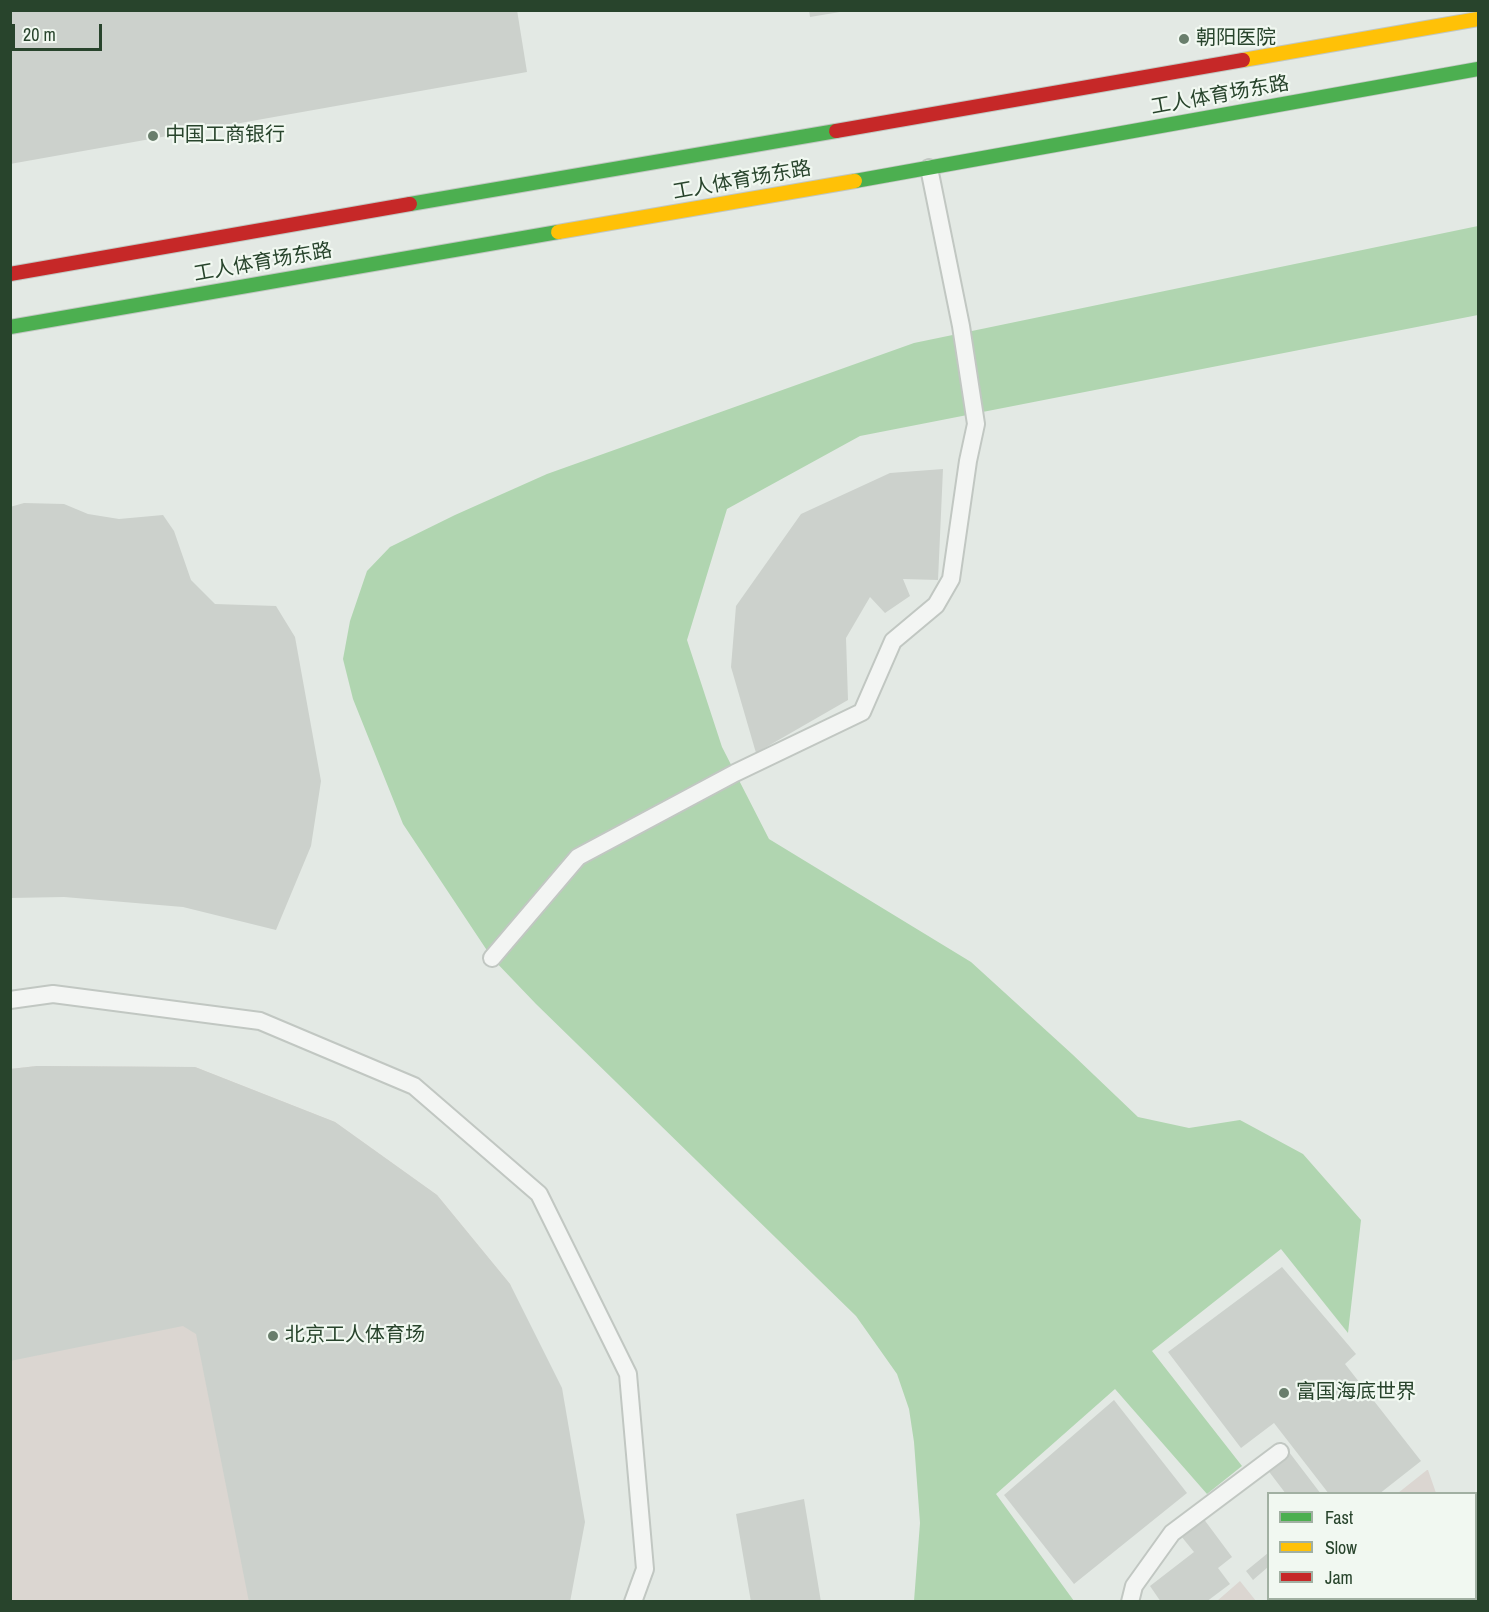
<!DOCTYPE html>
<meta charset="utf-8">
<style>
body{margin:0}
#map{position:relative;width:1489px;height:1612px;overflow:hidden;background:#e3e9e4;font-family:"Archivo Narrow",sans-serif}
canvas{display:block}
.frame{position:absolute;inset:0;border:12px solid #28442c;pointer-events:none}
.legend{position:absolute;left:1267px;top:1492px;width:210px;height:108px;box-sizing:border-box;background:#f1f8f1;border:2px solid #a1b0a2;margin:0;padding:8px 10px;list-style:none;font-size:18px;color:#28442c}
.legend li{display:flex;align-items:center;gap:12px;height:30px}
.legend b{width:30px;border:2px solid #a1b0a2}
.scale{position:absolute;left:12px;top:24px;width:90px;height:27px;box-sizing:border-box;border:3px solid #28442c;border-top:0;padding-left:8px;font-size:18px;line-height:21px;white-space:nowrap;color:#28442c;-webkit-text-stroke:4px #f1f8f1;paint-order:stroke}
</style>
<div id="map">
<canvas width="1489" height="1612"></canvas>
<div class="frame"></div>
<ul class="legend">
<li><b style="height:8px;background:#4caf50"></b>Fast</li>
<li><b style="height:8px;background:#ffc107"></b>Slow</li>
<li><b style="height:8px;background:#c62828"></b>Jam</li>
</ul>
<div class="scale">20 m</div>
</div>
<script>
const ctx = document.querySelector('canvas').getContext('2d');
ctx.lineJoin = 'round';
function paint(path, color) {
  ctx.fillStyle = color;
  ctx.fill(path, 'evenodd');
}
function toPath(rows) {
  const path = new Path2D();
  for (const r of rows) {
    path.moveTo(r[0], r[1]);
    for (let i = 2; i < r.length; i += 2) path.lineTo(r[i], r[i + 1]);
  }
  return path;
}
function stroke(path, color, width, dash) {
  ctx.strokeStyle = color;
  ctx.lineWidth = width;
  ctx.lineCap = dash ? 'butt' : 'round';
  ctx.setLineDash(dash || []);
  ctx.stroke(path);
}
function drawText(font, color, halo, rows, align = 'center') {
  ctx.font = font + ' "Archivo Narrow","Noto Sans SC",sans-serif';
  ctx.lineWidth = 4.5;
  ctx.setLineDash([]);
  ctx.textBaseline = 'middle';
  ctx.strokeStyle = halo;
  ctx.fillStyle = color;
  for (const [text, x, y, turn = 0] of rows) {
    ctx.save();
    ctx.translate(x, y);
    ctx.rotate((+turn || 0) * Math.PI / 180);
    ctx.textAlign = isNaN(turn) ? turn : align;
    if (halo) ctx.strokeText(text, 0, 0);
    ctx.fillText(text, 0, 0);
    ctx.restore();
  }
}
paint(toPath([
 [37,1066,195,1067,335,1122,437,1195,510,1284,570,1601,11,1601,10,1069],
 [1428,1470,1436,1493,1398,1493,1427,1470],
 [1240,1581,1256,1601,1217,1601]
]), '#dbd6d1');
paint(toPath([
 [1478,226,1478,315,860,436,727,509,687,640,722,747,769,839,971,962,1072,1054,1138,1117,1189,1128,1240,1120,1303,1154,1361,1220,1348,1333,1281,1249,1152,1351,1242,1466,1207,1494,1115,1389,996,1494,1074,1601,914,1601,920,1523,914,1442,909,1409,897,1374,856,1316,536,1004,492,958,403,824,353,699,343,659,350,621,367,571,390,547,455,515,547,474,914,343]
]), '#b0d5b0');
paint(toPath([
 [10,10,517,10,527,72,10,164],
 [809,10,840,10,840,12,810,17],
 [943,469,938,580,903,579,910,596,885,613,870,597,846,638,848,700,756,753,731,667,736,606,801,514,890,473],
 [24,503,64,504,88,514,119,519,163,515,174,531,191,580,215,604,276,606,295,637,321,781,311,846,276,930,183,907,64,897,10,898,10,507],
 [37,1066,195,1067,335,1122,437,1195,510,1284,562,1388,585,1522,570,1602,249,1602,196,1334,183,1326,10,1361,10,1069],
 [1282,1267,1356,1354,1345,1364,1421,1461,1379,1494,1329,1494,1274,1423,1241,1448,1168,1352],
 [1114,1400,1187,1493,1074,1584,1004,1495],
 [1289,1452,1321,1494,1286,1494,1267,1469],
 [804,1499,821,1602,751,1602,736,1514],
 [1203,1518,1232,1557,1218,1568,1230,1584,1206,1602,1161,1602,1150,1586,1194,1552,1181,1536],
 [1268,1553,1268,1567,1253,1580,1246,1571]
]), '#ccd1cc');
const lane = toPath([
 [492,958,578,857,735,773,862,712,893,641,936,605,951,579,968,461,976,424,961,326,929,168],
 [10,1000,53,994,260,1021,414,1086,539,1194,628,1374,645,1569,633,1602],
 [1450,1598,1452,1602],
 [1130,1602,1134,1586,1172,1533,1280,1452]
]);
const fast = toPath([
 [855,181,1478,69],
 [410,204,836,131],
 [10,327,558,232]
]);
const slow = toPath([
 [1243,60,1478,19],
 [558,232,855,181]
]);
const jam = toPath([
 [836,131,1243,60],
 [10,274,410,204]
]);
stroke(lane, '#c1c7c2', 20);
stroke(fast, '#c1c7c2', 16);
stroke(slow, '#c1c7c2', 16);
stroke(jam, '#c1c7c2', 16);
stroke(lane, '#f3f5f3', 16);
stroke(fast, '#4caf50', 14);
stroke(slow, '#ffc107', 14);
stroke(jam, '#c62828', 14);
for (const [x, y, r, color] of [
 [1184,39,6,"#697e6c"],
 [153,136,6,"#697e6c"],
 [273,1336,6,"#697e6c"],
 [1284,1393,6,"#697e6c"]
]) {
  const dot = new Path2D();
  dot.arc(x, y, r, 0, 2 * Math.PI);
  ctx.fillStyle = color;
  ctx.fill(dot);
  stroke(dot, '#f1f8f1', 2);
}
drawText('20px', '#28442c', '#f1f8f1', [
 ["朝阳医院",1196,39],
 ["中国工商银行",165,136],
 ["北京工人体育场",285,1336],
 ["富国海底世界",1296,1393]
], 'left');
drawText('20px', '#28442c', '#f1f8f1', [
 ["工人体育场东路",1220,96,-10],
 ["工人体育场东路",742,181,-10],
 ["工人体育场东路",263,263,-10]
]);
</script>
